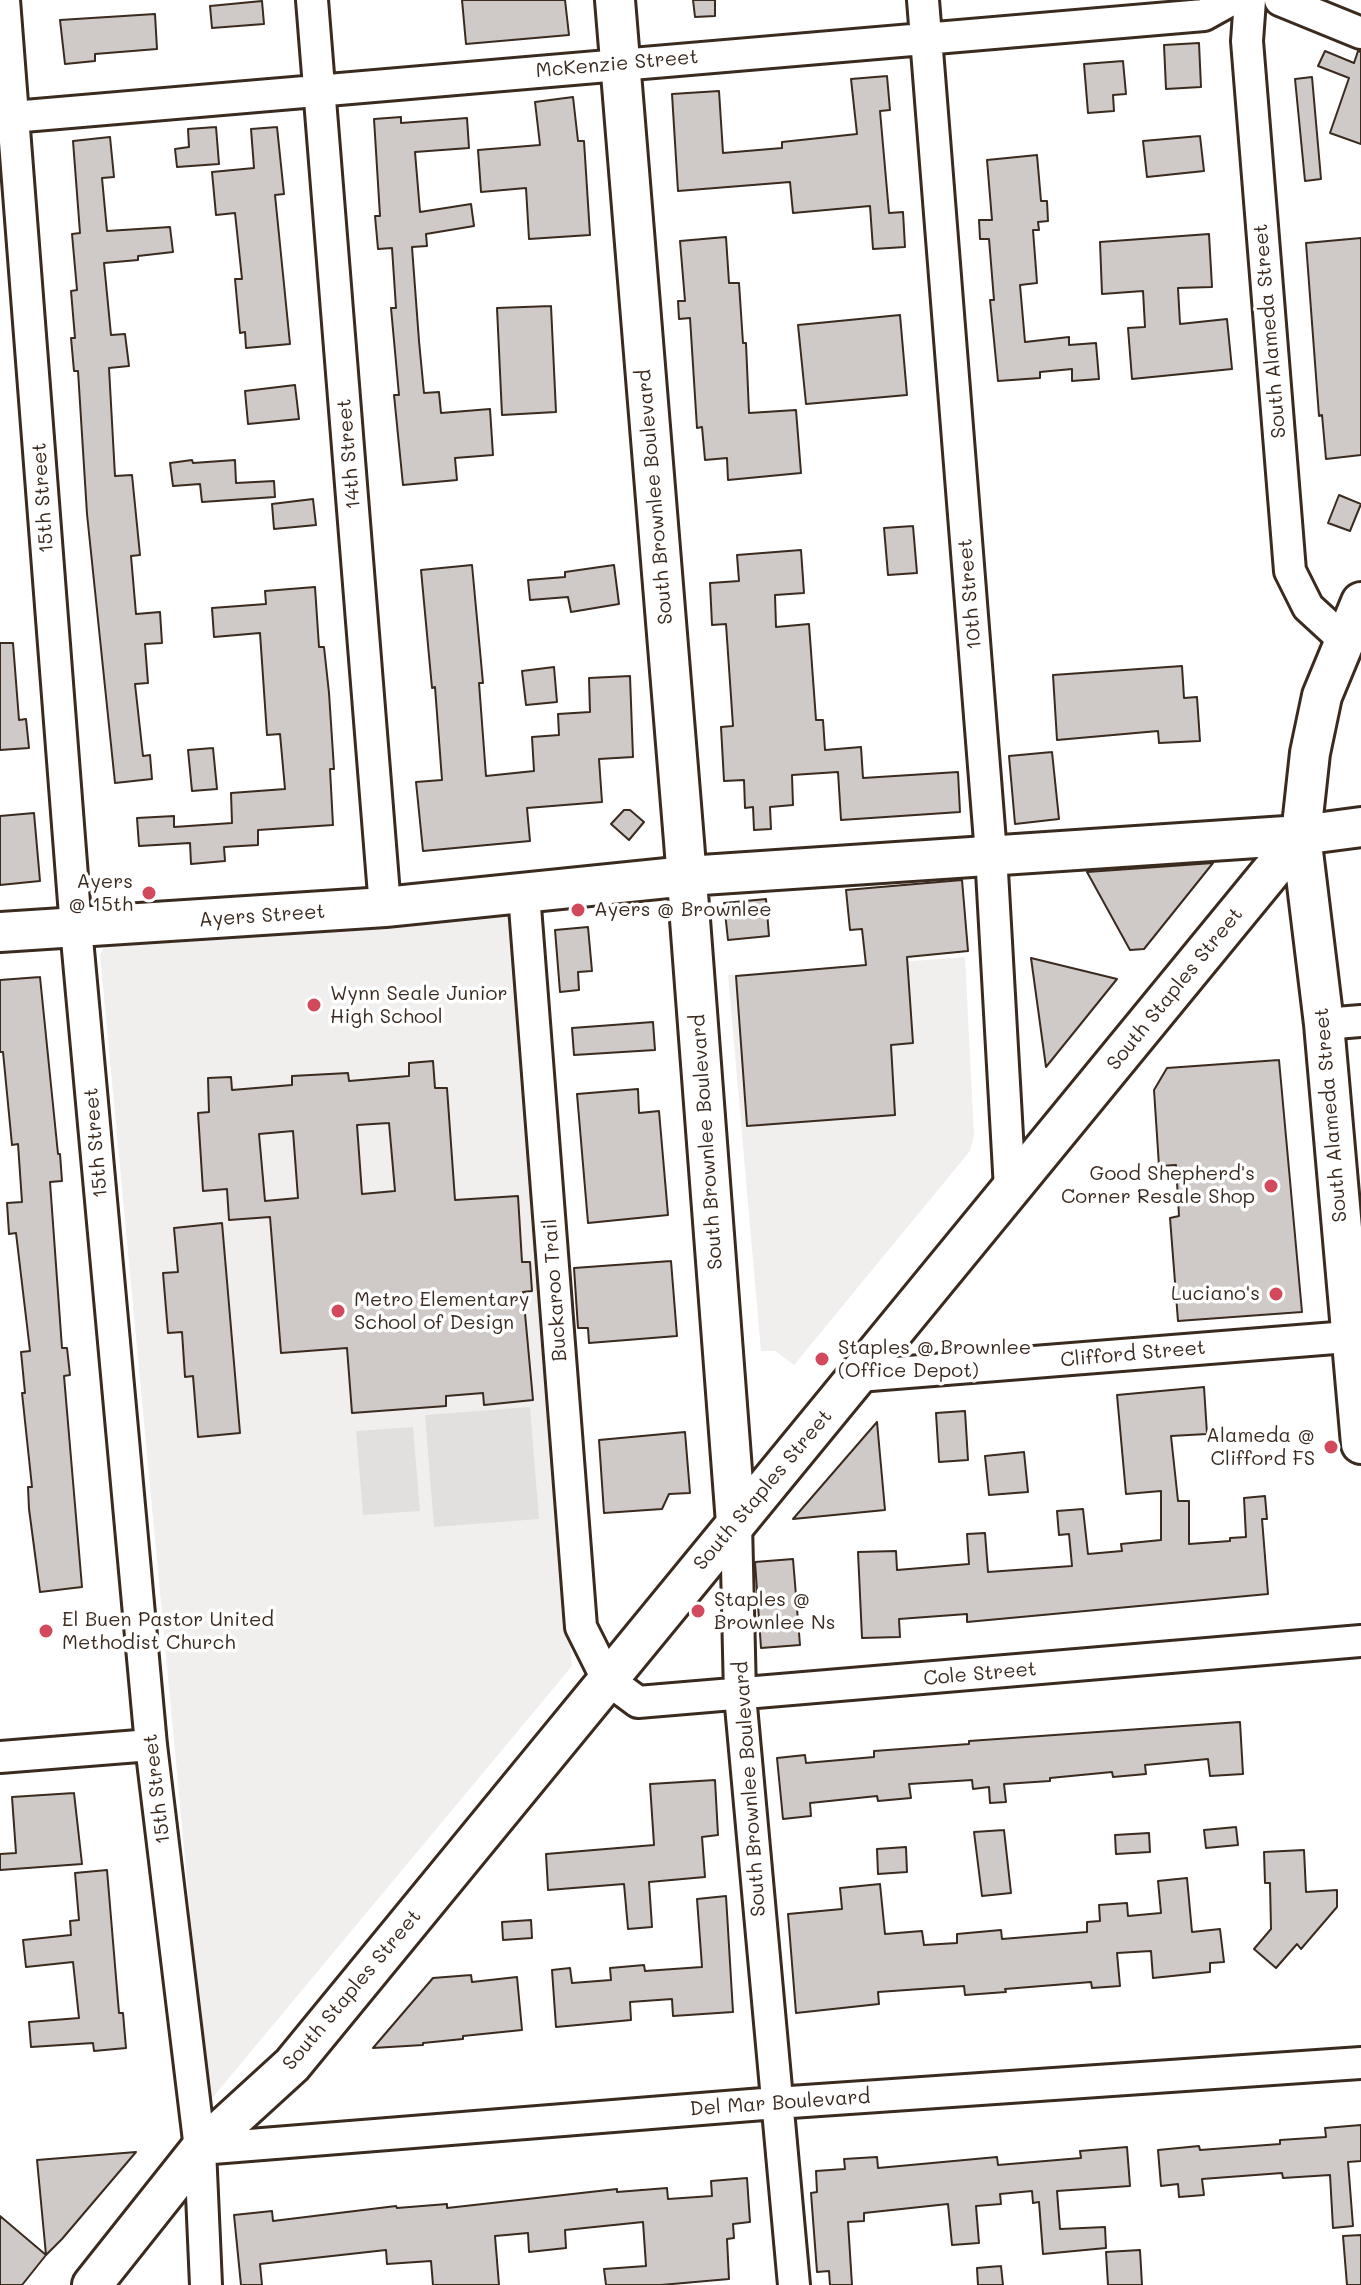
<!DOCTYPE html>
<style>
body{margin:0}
canvas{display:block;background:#fff}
</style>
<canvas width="1361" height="2285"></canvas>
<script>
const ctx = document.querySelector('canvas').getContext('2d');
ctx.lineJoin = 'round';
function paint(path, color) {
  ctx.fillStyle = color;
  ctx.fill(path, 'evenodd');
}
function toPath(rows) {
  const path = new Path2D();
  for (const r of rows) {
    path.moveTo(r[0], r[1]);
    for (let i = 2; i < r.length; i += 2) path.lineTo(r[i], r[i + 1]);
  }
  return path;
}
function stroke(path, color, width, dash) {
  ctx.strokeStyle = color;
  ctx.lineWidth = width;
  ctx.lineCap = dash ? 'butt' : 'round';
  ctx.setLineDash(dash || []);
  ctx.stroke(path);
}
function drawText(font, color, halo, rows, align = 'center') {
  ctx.font = font + ' Mali,sans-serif';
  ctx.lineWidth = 7;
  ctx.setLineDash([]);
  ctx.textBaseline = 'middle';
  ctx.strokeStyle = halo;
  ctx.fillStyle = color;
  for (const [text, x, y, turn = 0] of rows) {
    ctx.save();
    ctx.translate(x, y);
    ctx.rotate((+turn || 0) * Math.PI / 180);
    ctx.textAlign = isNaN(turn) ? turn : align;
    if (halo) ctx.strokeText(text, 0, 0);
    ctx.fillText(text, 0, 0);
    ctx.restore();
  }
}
paint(toPath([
 [510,914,572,1666,208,2103,100,955,106,943],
 [965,957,974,1135,970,1151,794,1365,775,1351,761,1351,728,975]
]), '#f1efee');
paint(toPath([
 [530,1407,539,1519,434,1527,425,1415],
 [413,1427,420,1511,363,1515,356,1431]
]), '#e2e0de');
const building = toPath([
 [462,0,565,0,569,35,466,44,462,0],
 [693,0,715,0,715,16,695,17,693,0],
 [262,1,264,24,212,28,210,6,262,1],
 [155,14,157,49,95,54,95,61,65,64,60,20,155,14],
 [1199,43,1201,87,1166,89,1164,45,1199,43],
 [1325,51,1354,63,1358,51,1361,52,1361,144,1330,133,1349,78,1318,66,1325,51],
 [1123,61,1126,94,1113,95,1114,111,1088,113,1084,64,1123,61],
 [887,76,890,110,880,111,889,213,903,212,905,247,873,249,870,206,793,213,790,182,678,191,672,94,719,91,723,153,782,148,782,142,857,134,851,79,887,76],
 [1312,77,1321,179,1305,181,1295,79,1312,77],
 [573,97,578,141,584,141,590,235,529,239,526,188,481,192,478,150,540,145,535,102,573,97],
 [401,117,401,123,467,118,469,148,415,152,420,212,471,204,474,226,426,234,427,246,412,247,419,341,424,393,439,392,441,413,490,409,493,455,455,458,457,480,403,485,394,395,399,395,391,308,396,308,392,248,378,249,375,216,380,216,374,119,401,117],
 [216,127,219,164,177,167,175,149,189,147,188,129,216,127],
 [277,127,284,194,275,195,290,344,246,348,245,332,240,333,235,279,242,279,235,213,216,215,212,172,254,168,251,129,277,127],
 [1200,136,1204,171,1147,177,1143,141,1200,136],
 [110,137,114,177,102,178,107,231,170,227,173,252,138,256,138,260,104,263,111,335,125,334,129,366,109,368,115,476,132,475,140,555,131,556,136,614,160,612,162,643,145,644,148,683,135,684,143,756,150,755,152,779,115,783,87,514,78,371,74,371,71,338,75,338,71,291,77,290,72,234,80,233,73,141,110,137],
 [1037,155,1041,201,1047,201,1048,221,1038,222,1039,230,1033,230,1037,283,1020,285,1025,342,1069,337,1069,345,1096,343,1099,379,1072,381,1072,369,1040,372,1040,378,998,381,990,300,994,300,989,239,980,239,979,220,992,220,987,160,1037,155],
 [1209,234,1212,287,1178,288,1180,324,1227,319,1232,369,1132,379,1128,328,1145,327,1143,291,1102,294,1100,242,1209,234],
 [726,237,729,283,739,283,743,343,746,343,749,413,796,410,801,473,728,480,727,458,705,460,702,427,697,428,690,318,679,319,678,301,685,301,680,241,726,237],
 [1361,238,1361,455,1326,459,1322,415,1319,416,1306,243,1361,238],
 [551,306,556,412,502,415,497,308,551,306],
 [900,315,907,395,806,404,798,325,900,315],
 [295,385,299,419,248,424,245,391,295,385],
 [192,460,193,463,235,460,236,483,274,481,275,497,202,502,200,484,173,486,170,463,192,460],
 [1339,495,1361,504,1350,531,1328,523,1339,495],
 [313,499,316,525,274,529,272,504,313,499],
 [913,526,917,573,888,575,884,528,913,526],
 [801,550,804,593,775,595,776,627,809,624,816,720,823,720,825,750,861,747,863,778,958,772,960,812,841,820,838,772,792,775,793,805,770,807,771,829,754,830,753,807,745,808,744,780,724,781,721,727,733,726,726,624,712,625,710,583,739,581,737,555,801,550],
 [472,565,483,683,479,683,486,776,534,771,532,737,559,735,558,714,590,712,589,678,630,676,633,757,599,759,602,802,527,808,530,841,423,851,416,782,442,780,435,687,432,688,421,570,472,565],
 [614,565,619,604,571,612,568,597,530,600,528,580,565,577,565,572,614,565],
 [315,587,319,647,324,647,329,693,334,769,330,769,333,825,258,830,258,845,224,847,225,861,191,864,190,843,139,846,137,818,174,816,174,827,232,823,231,793,285,789,280,734,267,735,260,633,214,637,212,608,266,604,265,591,315,587],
 [0,643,13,643,19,720,26,719,29,748,0,750,0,643],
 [1182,666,1184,698,1197,697,1200,741,1159,743,1158,731,1057,740,1053,675,1182,666],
 [554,667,557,702,526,705,522,671,554,667],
 [213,748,217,789,192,791,188,750,213,748],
 [1052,752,1059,819,1015,824,1009,756,1052,752],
 [624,810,630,810,644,822,629,840,611,824,624,810],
 [34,813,40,881,0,885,0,816,34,813],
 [1213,863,1144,949,1130,950,1087,872,1213,863],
 [962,880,968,951,907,957,913,1043,891,1045,895,1115,747,1126,736,976,866,965,862,929,850,930,846,890,962,880],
 [766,899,769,936,728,940,724,903,766,899],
 [588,927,592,971,578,972,579,990,560,992,555,930,588,927],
 [1031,958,1117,979,1046,1067,1031,958],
 [40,977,58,1154,60,1154,62,1181,50,1182,62,1348,67,1348,70,1375,64,1376,82,1587,40,1592,29,1509,28,1487,32,1487,22,1393,25,1393,21,1352,30,1351,16,1233,9,1234,7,1203,22,1202,18,1144,12,1145,3,1052,0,1052,0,980,40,977],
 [653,1022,655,1050,574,1055,572,1028,653,1022],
 [1279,1060,1302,1312,1178,1321,1170,1218,1179,1216,1176,1165,1159,1166,1154,1090,1167,1068,1279,1060],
 [433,1061,435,1088,447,1088,455,1200,518,1196,522,1262,530,1262,532,1291,523,1292,533,1400,484,1405,483,1393,446,1396,446,1406,352,1413,347,1348,281,1353,270,1217,229,1220,227,1189,203,1191,198,1113,209,1112,208,1078,231,1077,232,1090,292,1085,292,1076,348,1073,349,1081,409,1076,409,1063,433,1061],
 [389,1123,395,1191,362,1194,357,1125,389,1123],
 [293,1131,298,1198,265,1201,259,1134,293,1131],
 [638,1089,639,1113,659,1111,668,1215,588,1223,577,1094,638,1089],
 [222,1223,240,1433,198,1437,193,1376,185,1377,182,1332,168,1333,163,1273,178,1272,174,1228,222,1223],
 [671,1261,677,1336,589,1343,588,1328,578,1328,574,1268,671,1261],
 [1204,1387,1207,1434,1171,1436,1178,1501,1189,1501,1189,1544,1230,1541,1230,1538,1246,1537,1244,1498,1265,1496,1267,1519,1262,1519,1268,1594,967,1622,967,1614,899,1619,900,1637,862,1638,858,1552,896,1551,897,1570,969,1564,967,1534,985,1533,988,1572,1072,1566,1069,1534,1059,1535,1057,1511,1083,1509,1088,1554,1122,1551,1121,1544,1161,1540,1161,1491,1126,1494,1117,1395,1204,1387],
 [965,1411,968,1460,939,1462,936,1413,965,1411],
 [877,1422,885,1510,793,1519,877,1422],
 [685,1432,690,1493,669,1494,662,1509,604,1513,599,1440,685,1432],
 [1024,1452,1028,1492,989,1495,985,1456,1024,1452],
 [793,1559,800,1645,761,1648,755,1562,793,1559],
 [1240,1722,1243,1774,1210,1776,1208,1759,1145,1765,1146,1774,1113,1777,1112,1772,1050,1778,1050,1781,1004,1784,1006,1802,990,1803,989,1787,973,1789,972,1780,909,1784,911,1798,878,1801,877,1796,810,1803,811,1816,783,1819,777,1758,805,1755,806,1763,874,1757,874,1751,969,1744,969,1741,1240,1722],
 [715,1780,718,1835,702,1837,705,1877,649,1882,652,1927,628,1929,624,1884,548,1890,546,1854,654,1845,650,1784,715,1780],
 [74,1793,82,1864,0,1870,0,1854,16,1853,12,1797,74,1793],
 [1236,1827,1238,1845,1206,1848,1204,1830,1236,1827],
 [1004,1830,1011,1893,982,1896,974,1832,1004,1830],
 [1149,1833,1150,1852,1116,1854,1115,1835,1149,1833],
 [906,1847,907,1872,878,1874,877,1849,906,1847],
 [1304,1850,1306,1892,1337,1890,1337,1907,1301,1949,1297,1944,1276,1968,1254,1949,1271,1929,1270,1883,1265,1883,1264,1852,1304,1850],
 [107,1870,119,2013,123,2013,126,2048,94,2051,93,2043,31,2047,29,2022,79,2018,73,1962,26,1967,23,1940,71,1935,70,1921,79,1920,75,1873,107,1870],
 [1187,1878,1192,1932,1220,1929,1224,1962,1210,1963,1210,1972,1153,1978,1151,1951,1117,1953,1120,1986,1092,1988,1091,1982,1005,1989,1006,1992,965,1995,964,1986,878,1992,879,2004,796,2013,788,1914,842,1909,840,1888,880,1884,885,1934,922,1931,924,1945,957,1943,957,1934,1001,1930,1002,1939,1087,1932,1087,1922,1100,1921,1099,1905,1127,1903,1128,1916,1161,1913,1158,1881,1187,1878],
 [726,1896,733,2012,673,2016,672,1999,630,2002,631,2020,556,2027,552,1970,570,1968,572,1983,611,1980,610,1968,644,1965,645,1971,702,1967,697,1899,726,1896],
 [531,1920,532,1938,503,1940,502,1922,531,1920],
 [471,1975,472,1982,517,1977,522,2030,463,2036,463,2039,423,2043,423,2045,373,2048,433,1978,471,1975],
 [1361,2125,1361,2161,1348,2162,1353,2226,1333,2228,1330,2175,1283,2178,1282,2173,1202,2179,1204,2195,1179,2197,1178,2184,1161,2186,1158,2150,1199,2146,1200,2150,1280,2144,1280,2140,1326,2137,1325,2128,1361,2125],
 [1127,2147,1130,2186,1057,2191,1060,2229,1105,2227,1106,2248,1043,2254,1039,2202,1033,2203,1032,2191,1000,2194,1001,2204,976,2206,979,2243,952,2245,948,2204,864,2213,864,2221,848,2222,852,2285,830,2285,829,2271,817,2272,811,2193,817,2192,816,2171,845,2169,844,2159,877,2157,878,2168,997,2157,998,2165,1081,2158,1080,2151,1127,2147],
 [136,2152,62,2239,46,2255,37,2160,136,2152],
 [747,2178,750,2222,733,2224,734,2238,727,2239,729,2279,661,2285,606,2285,604,2269,646,2266,643,2222,565,2230,566,2248,529,2252,528,2233,495,2236,499,2285,433,2285,431,2261,387,2264,386,2250,260,2264,262,2285,241,2285,234,2215,272,2211,273,2221,396,2206,397,2208,447,2204,447,2208,617,2189,617,2192,667,2188,668,2199,712,2196,711,2181,747,2178],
 [0,2216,46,2255,22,2285,0,2285,0,2216],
 [1361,2235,1361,2285,1347,2285,1343,2236,1361,2235],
 [1140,2250,1142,2285,1108,2285,1106,2252,1140,2250],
 [1001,2266,1003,2285,978,2285,977,2268,1001,2266]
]);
paint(building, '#cfcac7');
stroke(building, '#3b2a1e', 2);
const minor = toPath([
 [4,0,76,928,151,1745,200,2149,206,2285],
 [312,0,385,907],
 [923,0,991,854,1010,1189],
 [1250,0,1247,41,1290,571,1308,607,1345,641],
 [1280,0,1361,33],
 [0,118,1204,15,1231,0],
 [524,894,581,1627,607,1679,638,1702,1361,1641],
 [1324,1024,1361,1021],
 [858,1376,1361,1336],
 [736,1523,740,1695,794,2285],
 [0,1757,151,1745],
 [200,2149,776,2103,1361,2063]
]);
const major = toPath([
 [615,0,684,841,736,1523],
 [1301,835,1324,1024,1361,1444],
 [0,932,385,907,687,876,1301,835,1361,827],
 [92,2285,200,2149,292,2065,1301,835,1310,753,1322,696,1361,602]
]);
stroke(minor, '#3b2a1e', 36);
stroke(major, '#3b2a1e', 44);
stroke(minor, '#fff', 30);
stroke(major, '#fff', 38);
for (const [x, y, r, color] of [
 [149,893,8,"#d1495b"],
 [578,910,8,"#d1495b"],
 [314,1005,8,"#d1495b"],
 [1271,1186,8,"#d1495b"],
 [1276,1294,8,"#d1495b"],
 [338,1311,8,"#d1495b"],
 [822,1359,8,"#d1495b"],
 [1331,1447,8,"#d1495b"],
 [698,1611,8,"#d1495b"],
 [46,1631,8,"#d1495b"]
]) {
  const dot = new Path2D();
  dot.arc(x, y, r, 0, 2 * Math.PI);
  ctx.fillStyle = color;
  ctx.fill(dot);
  stroke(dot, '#fff', 3);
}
drawText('20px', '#3b2a1e', '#fff', [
 ["McKenzie Street",617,64,-5],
 ["South Alameda Street",1270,331,-95],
 ["14th Street",349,454,-95],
 ["South Brownlee Boulevard",655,497,-95],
 ["15th Street",43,498,-94],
 ["10th Street",970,594,-95],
 ["Ayers Street",262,916,-4],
 ["South Staples Street",1175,989,-51],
 ["South Alameda Street",1331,1115,-95],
 ["South Brownlee Boulevard",707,1142,-94],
 ["15th Street",96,1143,-95],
 ["Buckaroo Trail",555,1290,-94],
 ["Clifford Street",1133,1354,-5],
 ["South Staples Street",763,1490,-50],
 ["Cole Street",980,1674,-5],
 ["15th Street",157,1789,-97],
 ["South Brownlee Boulevard",750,1789,-94],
 ["South Staples Street",352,1990,-50],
 ["Del Mar Boulevard",780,2103,-4]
]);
drawText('20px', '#3b2a1e', '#fff', [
 ["Ayers",133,882,"right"],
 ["@ 15th",133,905,"right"],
 ["Ayers @ Brownlee",594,910],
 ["Wynn Seale Junior",330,994],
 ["High School",330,1017],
 ["Good Shepherd's",1255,1174,"right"],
 ["Corner Resale Shop",1255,1197,"right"],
 ["Luciano's",1260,1294,"right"],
 ["Metro Elementary",354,1300],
 ["School of Design",354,1323],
 ["Staples @ Brownlee",838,1348],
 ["(Office Depot)",838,1371],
 ["Alameda @",1315,1436,"right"],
 ["Clifford FS",1315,1459,"right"],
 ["Staples @",714,1600],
 ["Brownlee Ns",714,1623],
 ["El Buen Pastor United",62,1620],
 ["Methodist Church",62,1643]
], 'left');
</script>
